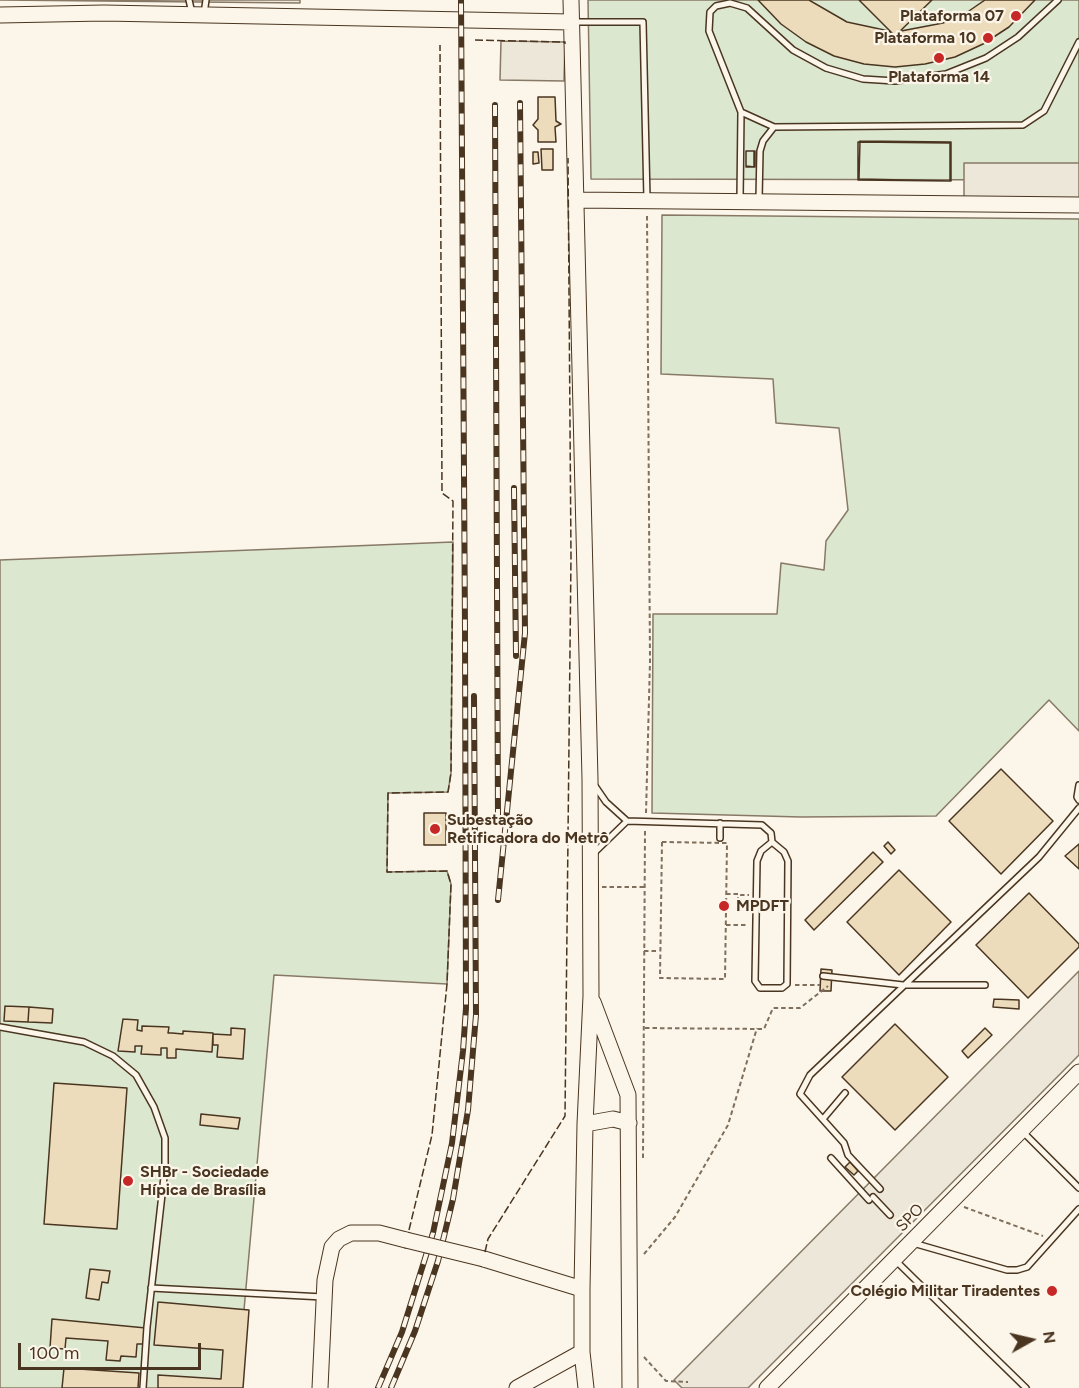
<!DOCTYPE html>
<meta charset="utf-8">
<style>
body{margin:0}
#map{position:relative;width:1079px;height:1388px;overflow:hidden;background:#fbf6e9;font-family:Figtree,sans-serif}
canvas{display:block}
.north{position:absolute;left:1001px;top:1310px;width:60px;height:60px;-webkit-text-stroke:4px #fbf6e9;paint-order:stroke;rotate:82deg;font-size:16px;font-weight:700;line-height:24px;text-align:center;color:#4a3520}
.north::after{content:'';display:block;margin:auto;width:21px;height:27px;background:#4a3520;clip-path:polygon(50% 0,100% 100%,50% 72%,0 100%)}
.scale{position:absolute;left:18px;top:1343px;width:183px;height:27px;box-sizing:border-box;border:3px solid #4a3520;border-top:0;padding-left:8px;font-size:18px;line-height:21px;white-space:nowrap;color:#4a3520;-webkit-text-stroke:4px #fbf6e9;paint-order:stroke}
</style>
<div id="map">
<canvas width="1079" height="1388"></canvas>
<div class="north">N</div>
<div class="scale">100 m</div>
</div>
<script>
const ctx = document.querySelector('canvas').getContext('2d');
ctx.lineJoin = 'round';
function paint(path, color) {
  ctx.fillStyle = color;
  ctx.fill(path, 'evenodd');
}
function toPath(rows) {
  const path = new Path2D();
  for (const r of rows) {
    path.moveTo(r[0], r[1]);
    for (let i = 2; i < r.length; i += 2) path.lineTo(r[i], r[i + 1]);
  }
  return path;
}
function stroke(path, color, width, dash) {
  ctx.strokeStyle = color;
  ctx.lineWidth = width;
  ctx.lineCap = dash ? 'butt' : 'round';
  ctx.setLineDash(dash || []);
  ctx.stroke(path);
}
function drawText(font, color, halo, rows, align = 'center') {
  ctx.font = font + ' Figtree,sans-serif';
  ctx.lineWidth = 4.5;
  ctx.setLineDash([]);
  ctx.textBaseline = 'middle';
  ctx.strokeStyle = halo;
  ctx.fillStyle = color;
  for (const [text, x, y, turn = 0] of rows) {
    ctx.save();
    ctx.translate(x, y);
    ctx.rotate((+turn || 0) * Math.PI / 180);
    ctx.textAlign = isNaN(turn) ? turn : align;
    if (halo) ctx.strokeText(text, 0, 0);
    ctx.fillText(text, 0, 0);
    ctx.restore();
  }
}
const green = toPath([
 [588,0,1079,0,1079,180,591,179,588,0],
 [662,215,1079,219,1079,731,1049,700,936,816,801,817,652,813,653,614,777,614,781,563,824,570,826,541,848,510,839,428,776,423,773,379,661,374,662,215],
 [453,542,451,773,448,792,388,793,387,872,447,871,451,884,447,984,274,975,237,1388,0,1388,0,560,453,542]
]);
paint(green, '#dce7d0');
stroke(green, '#887966', 1.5);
const parking = toPath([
 [0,0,300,0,300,3,0,0],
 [501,41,565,42,564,81,500,80,501,41],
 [964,163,1079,163,1079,198,964,198,964,163],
 [1079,971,1079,1055,748,1388,682,1388,674,1380,1079,971]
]);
paint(parking, '#ede7d9');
stroke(parking, '#887966', 1.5);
const building = toPath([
 [758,0,809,0,847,22,889,31,895,36,901,31,943,23,966,13,985,0,1035,0,1009,27,983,44,955,57,925,64,895,67,864,64,834,56,806,42,781,24,758,0],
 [859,0,932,0,895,36,859,0],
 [538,97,555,97,556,121,561,124,555,127,556,142,538,142,538,130,533,125,538,119,538,97],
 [860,141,951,142,951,181,859,179,860,141],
 [858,142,950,143,950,181,858,180,858,142],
 [541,149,553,149,553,170,542,170,541,149],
 [746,151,755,151,755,167,746,166,746,151],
 [746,151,754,151,754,167,746,167,746,151],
 [533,152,538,152,539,163,533,164,533,152],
 [1001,769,1053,821,1001,874,949,821,1001,769],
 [424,813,446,813,446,845,424,845,424,813],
 [888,842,895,850,891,854,884,846,888,842],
 [1079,844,1079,869,1065,856,1079,844],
 [873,852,883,862,814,930,805,920,873,852],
 [899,870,951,922,899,975,847,922,899,870],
 [1029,893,1079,944,1079,947,1028,998,976,945,1029,893],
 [821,969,832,970,831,991,820,991,821,969],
 [994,999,1019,1000,1019,1009,993,1007,994,999],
 [5,1006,29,1007,28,1022,4,1021,5,1006],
 [29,1007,53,1009,52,1023,28,1022,29,1007],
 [123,1019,138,1020,137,1030,142,1031,142,1026,169,1027,168,1033,172,1033,183,1034,183,1031,213,1033,212,1052,176,1049,176,1058,167,1058,167,1048,161,1048,161,1055,141,1054,142,1046,135,1046,135,1052,118,1051,123,1019],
 [895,1024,948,1077,895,1130,842,1077,895,1024],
 [231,1028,245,1029,243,1059,217,1057,218,1045,213,1045,213,1034,231,1035,231,1028],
 [985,1028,992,1035,968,1058,962,1051,985,1028],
 [54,1083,127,1088,117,1229,44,1224,54,1083],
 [201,1114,240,1118,238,1129,200,1125,201,1114],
 [850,1162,858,1171,854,1175,845,1167,850,1162],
 [90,1269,110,1271,108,1283,102,1282,99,1300,86,1298,90,1269],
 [158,1302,249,1310,243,1388,158,1388,158,1375,221,1379,223,1350,154,1345,158,1302],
 [52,1319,146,1328,145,1344,137,1344,136,1357,121,1356,120,1361,106,1360,108,1341,66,1338,65,1349,50,1348,52,1319],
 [64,1368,139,1373,138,1388,62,1388,64,1368]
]);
paint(building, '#ecdcbc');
stroke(building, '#4a3520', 1.5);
const lane = toPath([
 [189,0,192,13],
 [204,14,206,0],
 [574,22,643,22,647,199],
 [741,112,774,127],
 [740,199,741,112,709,31,710,12,716,6,730,3,747,8,793,50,826,68,863,79,895,81,946,74,986,58,1018,37,1058,0],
 [759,199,760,151,763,141,774,127,1023,125,1044,111,1079,42],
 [1079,785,1077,797,1079,800],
 [595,786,606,802,627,821,762,825,771,833,772,842],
 [720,838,720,823],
 [772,842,784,852,788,861,787,984,782,988,760,988,755,981,757,861,761,851,772,842],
 [594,853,627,821],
 [823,976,903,985,985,985],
 [0,1027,84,1042,113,1056,136,1075,154,1107,165,1138,165,1168,147,1327,143,1388],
 [823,1119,845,1093],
 [1022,1131,1079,1188],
 [831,1158,869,1200],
 [880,1189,848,1155,844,1143,800,1094,810,1075,1039,857,1079,808],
 [873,1197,890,1215],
 [913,1243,1007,1270,1017,1270,1027,1267,1079,1209],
 [895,1260,1026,1388],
 [151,1288,323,1297]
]);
const secondary = toPath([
 [571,0,590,779,591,996,585,1124,582,1289,582,1352,586,1388],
 [0,15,104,13,571,22],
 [577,200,1079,205],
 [593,1002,628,1095,630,1388],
 [585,1124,613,1119,629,1123],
 [484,1259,582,1289],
 [320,1388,325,1280,332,1247,339,1239,351,1233,379,1233,406,1240],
 [517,1388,582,1352],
 [767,1388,1079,1072]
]);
stroke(lane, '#4a3520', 8);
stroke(secondary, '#4a3520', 17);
stroke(toPath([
 [646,813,650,661,647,213],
 [662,842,727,843,725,979,660,978,662,842],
 [602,887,645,887],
 [726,894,738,894,738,910,741,910,741,895,749,895],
 [726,925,747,925],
 [644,951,659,951],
 [795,985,820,985],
 [645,1028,764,1029,773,1008,800,1008,828,986],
 [643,1158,645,830],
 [964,1207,1043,1236],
 [644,1254,675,1217,728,1125,757,1028],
 [644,1357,666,1381,688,1382]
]), '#7f6f5c', 2, [4.5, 3]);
stroke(lane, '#fbf6e9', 5);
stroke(secondary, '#fbf6e9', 15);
const rail = toPath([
 [495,105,498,819],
 [514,488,516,656],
 [498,900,525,633,520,103],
 [378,1388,402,1332,433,1233,452,1143,463,1051,466,1008,465,631,461,0],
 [391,1388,415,1331,438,1261,453,1199,468,1110,476,1015,474,696]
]);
stroke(rail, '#4a3520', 6);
stroke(rail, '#fbf6e9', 4, [11]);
const secondaryBridge = toPath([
 [406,1240,484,1259]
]);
stroke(secondaryBridge, '#4a3520', 17, []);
stroke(secondaryBridge, '#fbf6e9', 15);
stroke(toPath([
 [475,40,565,42,565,44],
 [409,1230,432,1135,447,984,451,884,447,871,387,872,388,793,448,792,451,773,453,501,442,493,440,45],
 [485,1252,488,1239,565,1116,571,557,568,158]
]), '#4a3520', 1.5, [8, 3]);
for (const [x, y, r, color] of [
 [1016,16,6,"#c62828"],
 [988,38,6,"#c62828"],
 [939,58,6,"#c62828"],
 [435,829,6,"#c62828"],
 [724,906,6,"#c62828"],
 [128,1181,6,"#c62828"],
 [1052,1291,6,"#c62828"]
]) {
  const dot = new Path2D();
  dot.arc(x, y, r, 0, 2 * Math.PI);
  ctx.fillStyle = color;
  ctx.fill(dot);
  stroke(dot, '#fbf6e9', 2);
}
drawText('bold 16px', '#4a3520', '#fbf6e9', [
 ["Plataforma 07",1004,16],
 ["Plataforma 10",976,38],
 ["Plataforma 14",939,77,"center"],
 ["Subestação",447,820,"left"],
 ["Retificadora do Metrô",447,838,"left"],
 ["MPDFT",736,906,"left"],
 ["SHBr - Sociedade",140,1172,"left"],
 ["Hípica de Brasília",140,1190,"left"],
 ["Colégio Militar Tiradentes",1040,1291]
], 'right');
drawText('16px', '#4a3520', '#fbf6e9', [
 ["SPO",910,1218,-46]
]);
</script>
